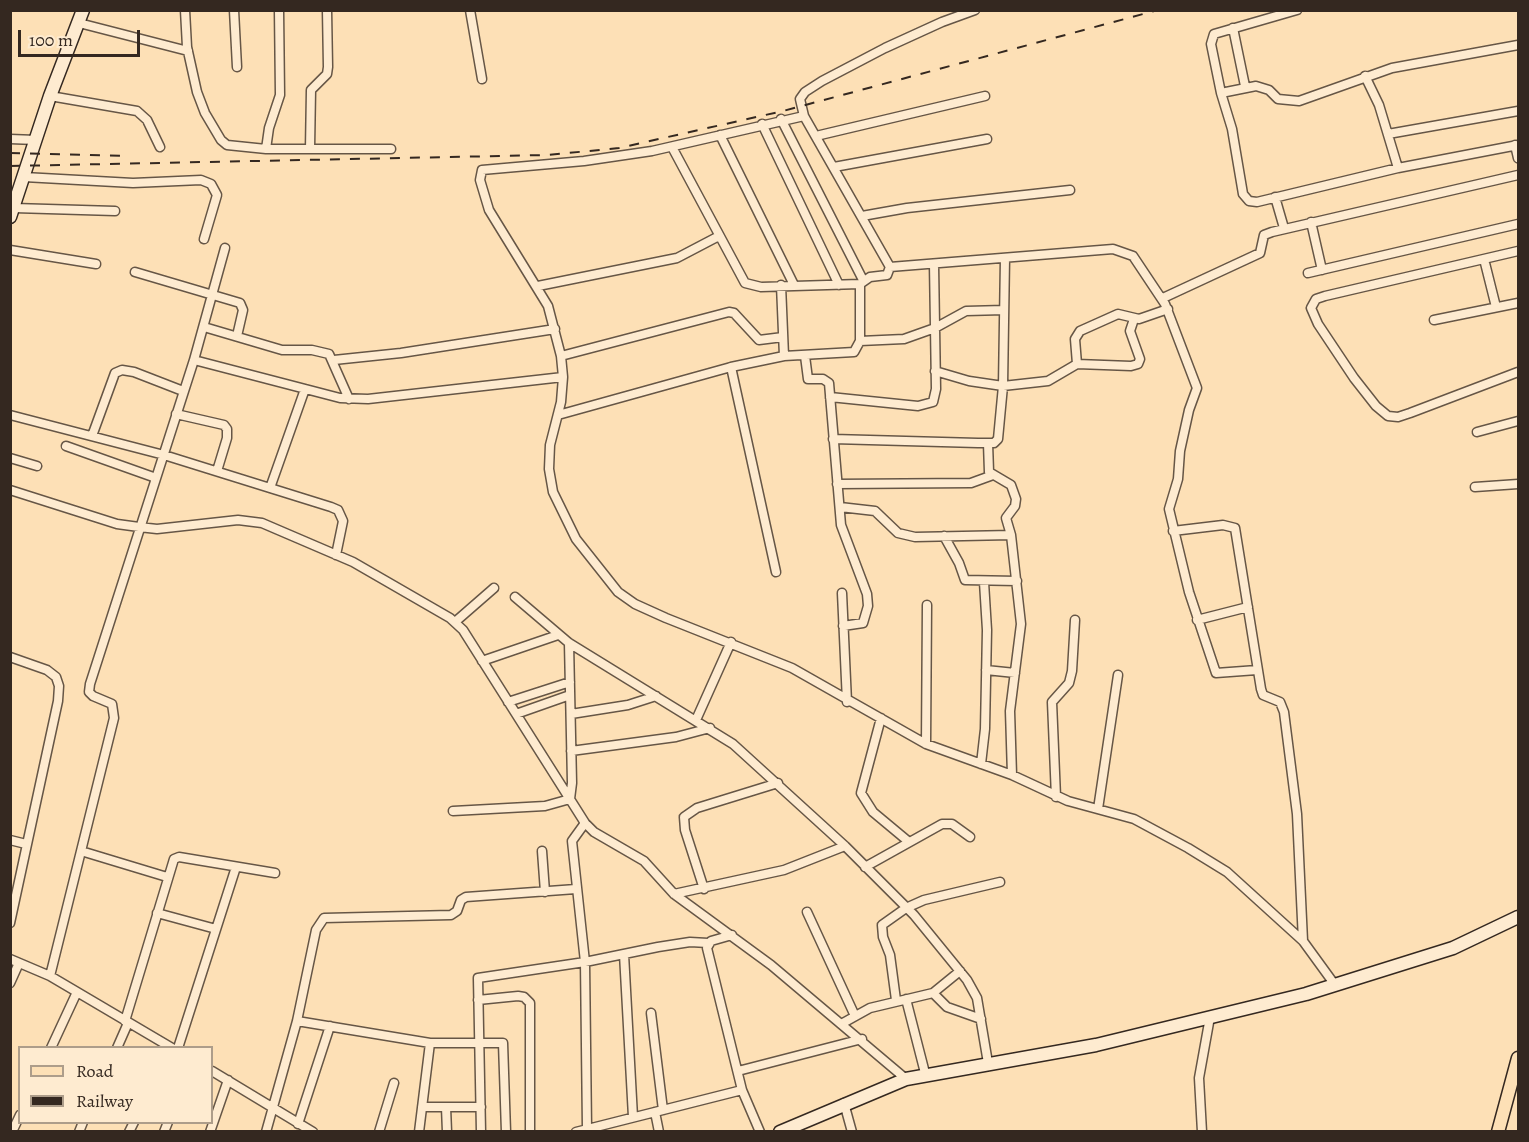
<!DOCTYPE html>
<style>
body{margin:0}
#map{position:relative;width:1529px;height:1142px;overflow:hidden;background:#fde0b6;font-family:Alegreya,serif}
canvas{display:block}
.frame{position:absolute;inset:0;border:12px solid #342820;pointer-events:none}
.legend{position:absolute;left:18px;top:1046px;width:195px;height:78px;box-sizing:border-box;background:#feebd0;border:2px solid #ad9d8a;margin:0;padding:8px 10px;list-style:none;font-size:18px;color:#342820}
.legend li{display:flex;align-items:center;gap:12px;height:30px}
.legend b{width:30px;border:2px solid #ad9d8a}
.scale{position:absolute;left:18px;top:30px;width:122px;height:27px;box-sizing:border-box;border:3px solid #342820;border-top:0;padding-left:8px;font-size:18px;line-height:21px;white-space:nowrap;color:#342820;-webkit-text-stroke:4px #feebd0;paint-order:stroke}
</style>
<div id="map">
<canvas width="1529" height="1142"></canvas>
<div class="frame"></div>
<ul class="legend">
<li><b style="height:8px;background:#fde0b6"></b>Road</li>
<li><b style="height:8px;background:#342820"></b>Railway</li>
</ul>
<div class="scale">100 m</div>
</div>
<script>
const ctx = document.querySelector('canvas').getContext('2d');
ctx.lineJoin = 'round';
function toPath(rows) {
  const path = new Path2D();
  for (const r of rows) {
    path.moveTo(r[0], r[1]);
    for (let i = 2; i < r.length; i += 2) path.lineTo(r[i], r[i + 1]);
  }
  return path;
}
function stroke(path, color, width, dash) {
  ctx.strokeStyle = color;
  ctx.lineWidth = width;
  ctx.lineCap = dash ? 'butt' : 'round';
  ctx.setLineDash(dash || []);
  ctx.stroke(path);
}
const street = toPath([
 [185,10,187,47,197,92,205,113,221,140,227,145,266,149,391,149],
 [234,10,237,67],
 [470,10,482,79],
 [79,23,188,51],
 [1233,28,1245,86],
 [1518,45,1392,68,1299,101,1278,99,1269,90,1256,86,1221,93,1232,129,1243,194,1249,201,1257,202,1398,168,1518,145],
 [1365,76,1379,105,1398,168],
 [1221,93,1211,44,1214,34,1297,10],
 [50,96,137,111,147,120,160,147],
 [781,119,863,280],
 [762,124,839,285],
 [1388,134,1518,111],
 [720,135,794,285],
 [816,136,985,96],
 [10,139,36,140],
 [1515,145,1518,158],
 [672,147,745,283,761,287,860,284],
 [266,149,269,128,280,95,279,10],
 [310,149,311,90,327,74,328,67,327,10],
 [834,167,987,139],
 [24,177,133,183,201,180,211,184,217,195,204,239],
 [1275,197,1284,228],
 [14,208,115,211],
 [862,216,907,208,1070,190],
 [1311,222,1322,270],
 [10,250,96,264],
 [1518,251,1325,296,1316,299,1311,308,1318,324,1354,378,1376,406,1388,416,1398,417,1410,413,1518,372],
 [1484,259,1496,307],
 [890,267,1113,249,1133,256,1165,304,1197,388,1189,410,1180,451,1178,479,1169,509,1189,592,1216,673,1257,670],
 [135,272,240,303,243,310,237,336],
 [1308,273,1518,224],
 [538,286,677,258,719,236],
 [1163,298,1260,253,1264,235,1272,232,1518,175],
 [1434,320,1518,303],
 [204,327,282,350,312,350,329,354,349,399],
 [860,341,904,339,935,328,966,311,1004,310],
 [561,356,548,306,489,210,480,180,482,170,584,161,652,151,804,116],
 [784,356,854,352,860,341,860,284,870,277,887,275,890,267,804,116,800,99,805,92,822,81,885,48,942,22,975,10],
 [805,356,808,379,823,379,829,383,841,525,867,594,868,606,863,623,843,626],
 [194,360,225,248],
 [334,360,401,353,555,329],
 [1077,364,1075,339,1080,331,1118,314,1139,319,1168,309],
 [731,367,776,572],
 [935,371,969,381,1003,386,1048,381,1077,364,1131,366,1138,364,1140,359,1130,331,1134,319],
 [563,377,561,402,550,445,549,469,553,492,576,539,618,592,635,604,666,618,792,668,926,744,1012,775,1068,801,1134,819,1188,848,1227,872,1303,941,1335,985],
 [830,397,918,406,933,402,936,389,934,264],
 [176,414,224,425,227,429,227,438,217,471],
 [10,415,164,455,331,507,338,510,343,521,336,555],
 [558,415,731,367,784,356,781,285],
 [1477,432,1518,421],
 [92,436,115,373,122,370,134,372,183,391],
 [833,439,978,443,994,443,998,439,1003,386,1005,258],
 [988,443,989,472,1011,485,1016,499,1015,506,1006,518,1011,535,1021,624,1010,711,1012,775],
 [66,446,156,478],
 [10,458,37,466],
 [837,484,971,483,993,475],
 [1475,487,1518,484],
 [270,488,305,389],
 [10,490,117,524,139,527,157,529,238,520,262,523,353,562,450,618,463,630,585,823,594,832,644,861,674,894,771,965,906,1079],
 [840,507,875,511,898,533,915,537,1011,535],
 [1173,531,1223,525,1235,528,1261,689,1263,695,1280,702,1284,712,1297,814,1303,941],
 [944,536,959,563,965,580,1017,581],
 [842,593,847,702],
 [515,597,569,643,733,744,845,846,914,915,967,980,977,998,988,1063],
 [1197,620,1248,607],
 [455,622,494,588],
 [10,657,47,670,56,677,59,686,58,701,10,923],
 [482,661,558,635],
 [986,670,1015,673],
 [508,702,570,682],
 [516,714,570,695],
 [571,714,628,705,656,696],
 [881,718,861,793,873,812,909,842],
 [696,720,731,642],
 [926,744,927,605],
 [571,751,676,737,710,728],
 [981,764,985,729,987,630,984,582],
 [1056,797,1052,702,1069,683,1072,671,1075,620],
 [1098,809,1118,675],
 [453,811,545,806,570,799,572,783,569,643],
 [585,823,572,841,585,962,587,1129],
 [10,840,26,844],
 [81,851,167,877],
 [542,851,545,892],
 [865,867,942,824,952,824,970,837],
 [704,889,685,830,684,817,697,808,778,783],
 [674,894,784,870,845,846],
 [807,912,855,1016],
 [157,913,216,929],
 [732,935,711,941,707,948,742,1090,760,1132],
 [624,954,633,1117],
 [10,959,50,976,172,1048],
 [50,976,114,718,112,704,93,696,89,692,90,684,194,360,340,398,368,399,563,377,561,356,729,312,734,313,759,340,783,337],
 [10,983,19,963],
 [933,993,947,1007,981,1019],
 [906,999,925,1073],
 [478,1000,518,996,524,997,530,1003,530,1132],
 [896,1000,890,955,883,937,882,925,906,908,924,900,1000,882],
 [651,1013,663,1110],
 [125,1021,174,859,179,857,275,873],
 [297,1021,430,1043,503,1043,506,1132],
 [843,1023,870,1008,933,993,960,971],
 [51,1048,77,992],
 [117,1048,128,1023],
 [178,1048,236,867],
 [212,1071,313,1132],
 [738,1071,862,1039],
 [844,1103,852,1132],
 [422,1107,481,1107],
 [446,1107,447,1132],
 [655,1112,659,1132],
 [298,1124,330,1026],
 [12,1132,20,1115],
 [79,1132,83,1122],
 [129,1132,134,1122],
 [164,1132,168,1122],
 [210,1132,228,1080],
 [266,1132,297,1021,316,930,324,918,451,915,457,911,461,900,466,897,576,889],
 [379,1132,394,1083],
 [419,1132,430,1043],
 [481,1132,478,978,585,962,658,947,690,942,708,943],
 [576,1132,742,1090],
 [1202,1132,1199,1078,1210,1017]
]);
const secondary = toPath([
 [10,217,50,96,83,10],
 [780,1132,906,1079,1096,1045,1306,994,1453,948,1518,917]
]);
const primary = toPath([
 [1498,1132,1518,1058]
]);
stroke(street, '#665646', 11);
stroke(secondary, '#342820', 15);
stroke(primary, '#342820', 15);
stroke(street, '#feebd0', 8);
stroke(secondary, '#feebd0', 12);
stroke(primary, '#fde0b6', 12);
stroke(toPath([
 [10,153,127,156],
 [10,166,548,155,619,148,783,111,1158,10]
]), '#342820', 2, [10, 10]);
</script>
